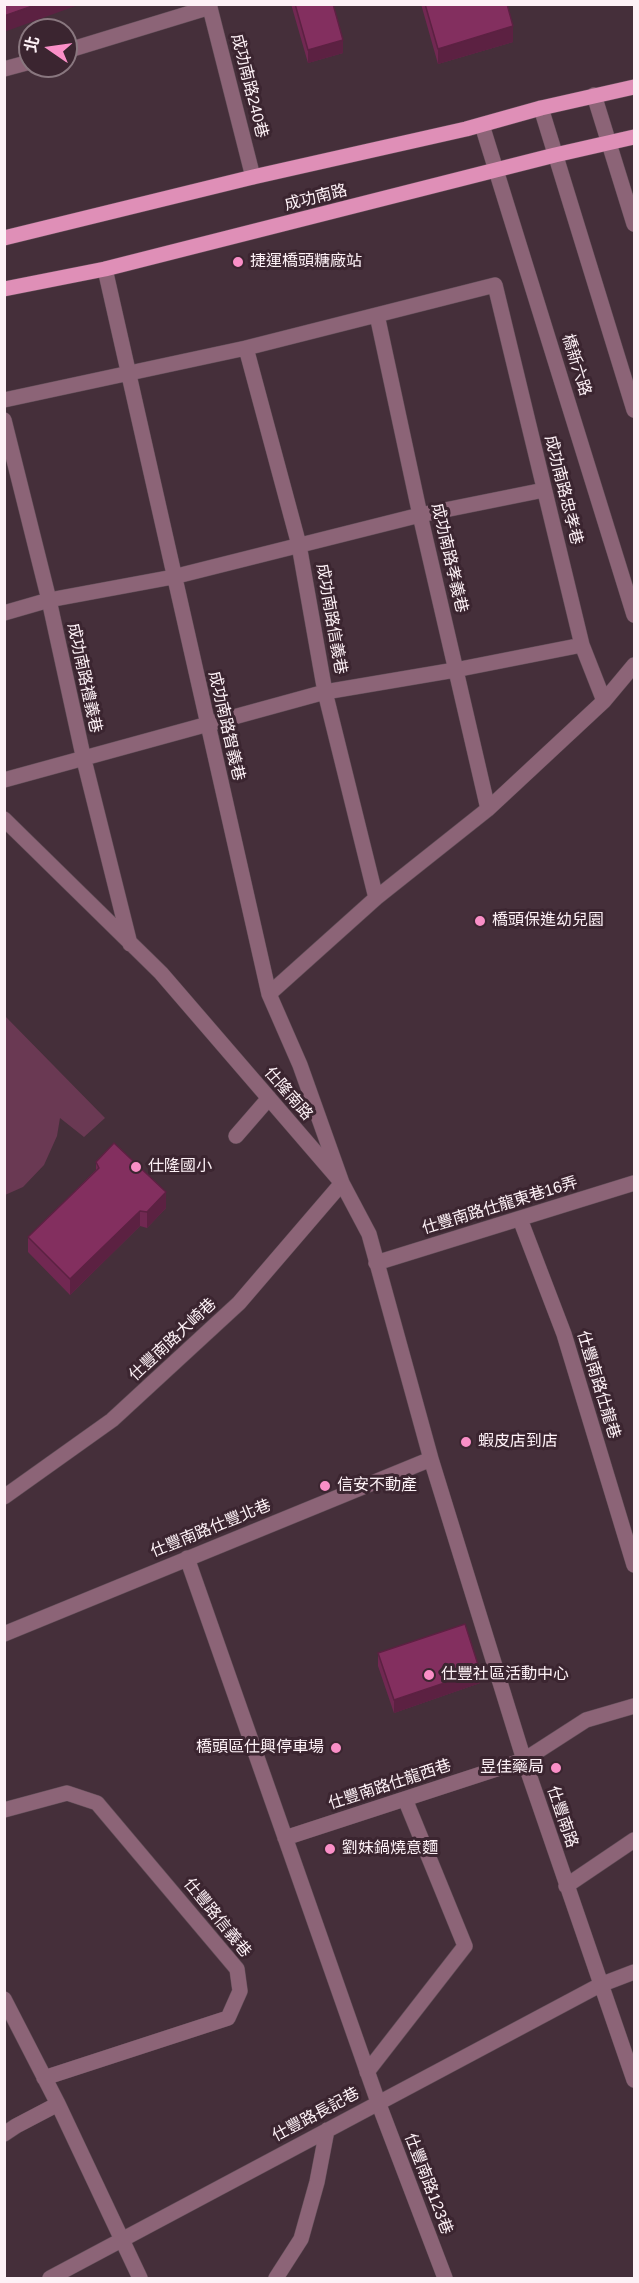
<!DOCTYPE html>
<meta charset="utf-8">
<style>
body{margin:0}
#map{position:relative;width:639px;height:2283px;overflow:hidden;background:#452f3a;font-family:Arial,"Noto Sans TC",sans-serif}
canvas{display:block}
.frame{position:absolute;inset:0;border:6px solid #fdf1f6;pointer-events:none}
.north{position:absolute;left:18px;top:18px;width:60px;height:60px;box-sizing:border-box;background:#3b2530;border:2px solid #89777f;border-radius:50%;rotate:283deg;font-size:16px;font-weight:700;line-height:24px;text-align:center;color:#fdf1f6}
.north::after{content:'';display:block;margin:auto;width:21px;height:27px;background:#fa8fc7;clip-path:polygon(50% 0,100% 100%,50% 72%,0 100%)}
</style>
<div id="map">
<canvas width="639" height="2283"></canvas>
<div class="frame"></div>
<div class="north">北</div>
</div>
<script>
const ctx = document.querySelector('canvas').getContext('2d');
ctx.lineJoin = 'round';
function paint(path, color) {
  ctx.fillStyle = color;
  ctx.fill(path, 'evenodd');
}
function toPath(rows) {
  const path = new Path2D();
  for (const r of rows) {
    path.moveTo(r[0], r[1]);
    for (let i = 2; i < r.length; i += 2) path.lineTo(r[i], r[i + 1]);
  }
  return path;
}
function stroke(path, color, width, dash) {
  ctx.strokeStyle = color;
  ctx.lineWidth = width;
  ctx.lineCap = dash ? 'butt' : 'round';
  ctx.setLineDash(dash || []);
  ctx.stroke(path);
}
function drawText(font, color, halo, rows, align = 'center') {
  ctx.font = font + ' Arial,"Noto Sans TC",sans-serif';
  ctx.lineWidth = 6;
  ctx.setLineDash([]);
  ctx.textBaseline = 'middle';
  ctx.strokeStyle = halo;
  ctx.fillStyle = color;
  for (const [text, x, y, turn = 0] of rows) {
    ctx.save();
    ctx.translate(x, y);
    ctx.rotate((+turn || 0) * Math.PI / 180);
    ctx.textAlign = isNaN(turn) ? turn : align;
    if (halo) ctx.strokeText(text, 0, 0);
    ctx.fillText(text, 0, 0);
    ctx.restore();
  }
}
paint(toPath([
 [5,1016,105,1118,84,1137,60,1118,57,1136,44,1165,23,1187,5,1195]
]), '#6a3953');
const minor = toPath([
 [209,4,253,177],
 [66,51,210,7],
 [4,69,30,62],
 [594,95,634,224],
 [541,108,634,410],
 [482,125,634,615],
 [377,315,420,515,488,809],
 [246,348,299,545,325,692,376,898],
 [4,400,246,348,495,285,582,645,604,701],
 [4,420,49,600,84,760,130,944],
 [4,613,49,600,173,577,420,515,544,490],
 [4,780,325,692,455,670,582,645],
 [4,819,161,973,342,1183,369,1234,431,1459,524,1760,634,2080],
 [269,994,376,898,488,809,604,701,634,665],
 [236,1136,269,1098],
 [520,1219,564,1334,634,1565],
 [376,1263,634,1183],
 [4,1497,112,1420,239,1303,342,1183,300,1065,269,994,105,269],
 [187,1558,378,2102,445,2278],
 [4,1634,431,1459],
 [4,1810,67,1793,97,1803,237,1969,240,1991,228,2018,44,2078],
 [285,1838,524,1760,586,1720,634,1706],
 [566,1886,634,1840],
 [4,1999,58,2104,140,2278],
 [367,2072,465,1946,405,1799],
 [4,2134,16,2126,58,2104],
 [50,2278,600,1985,634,1972],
 [276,2278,301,2239,317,2182,327,2130]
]);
const major = toPath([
 [4,238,253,177,466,129,541,108,634,87],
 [4,289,105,269,555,155,634,137]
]);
stroke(minor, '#624e58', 16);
stroke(major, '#624e58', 16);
stroke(minor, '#8c6477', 15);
stroke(major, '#df8fb7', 15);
paint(toPath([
 [291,4,333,4,343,53,308,63],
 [421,4,507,4,513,42,438,64],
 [96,1162,166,1208,147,1228,140,1226,70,1295,28,1252,28,1237,96,1170],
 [378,1653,480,1683,394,1713,378,1666]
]), '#712852');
paint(toPath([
 [38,4,81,4,4,32,4,16],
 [513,26,513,42,438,64,438,49],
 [343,40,343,53,308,63,308,50],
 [166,1192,166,1208,147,1228,147,1212],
 [140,1211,140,1226,70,1295,70,1279],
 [480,1671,480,1683,394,1713,394,1700]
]), '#5c2142');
const building = toPath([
 [4,4,38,4,4,16,4,4],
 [295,4,333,4,343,40,308,50,295,4],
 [425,4,507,4,513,26,438,49,425,4],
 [114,1143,166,1192,147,1212,140,1211,70,1279,28,1237,99,1168,96,1162,114,1143],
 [465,1624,480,1671,394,1700,378,1653,465,1624]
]);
paint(building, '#832f5f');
stroke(building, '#5c2142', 1.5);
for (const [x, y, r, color] of [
 [238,262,6,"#fa8fc7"],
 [480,921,6,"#fa8fc7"],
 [136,1167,6,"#fa8fc7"],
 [466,1442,6,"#fa8fc7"],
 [325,1486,6,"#fa8fc7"],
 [429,1675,6,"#fa8fc7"],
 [336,1748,6,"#fa8fc7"],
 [556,1768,6,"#fa8fc7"],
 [330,1849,6,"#fa8fc7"]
]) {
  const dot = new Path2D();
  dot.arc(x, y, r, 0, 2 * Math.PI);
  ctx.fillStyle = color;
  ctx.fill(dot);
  stroke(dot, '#3b2530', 2);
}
drawText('16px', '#fdf1f6', '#3b2530', [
 ["成功南路240巷",249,86,76],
 ["成功南路",316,198,-14],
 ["橋新六路",576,365,73],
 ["成功南路忠孝巷",563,490,76],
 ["成功南路孝義巷",449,558,77],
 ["成功南路信義巷",331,619,80],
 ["成功南路禮義巷",84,678,78],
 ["成功南路智義巷",226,726,77],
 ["仕隆南路",288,1094,49],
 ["仕豐南路仕龍東巷16弄",500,1206,-17],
 ["仕豐南路大崎巷",173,1340,-43],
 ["仕豐南路仕龍巷",598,1385,73],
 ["仕豐南路仕豐北巷",211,1529,-22],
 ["仕豐南路仕龍西巷",390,1785,-18],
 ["仕豐南路",562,1817,71],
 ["仕豐路信義巷",217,1918,51],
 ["仕豐路長記巷",316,2115,-28],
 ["仕豐南路123巷",428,2184,69]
]);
drawText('16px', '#fdf1f6', '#3b2530', [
 ["捷運橋頭糖廠站",250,262],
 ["橋頭保進幼兒園",492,921],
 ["仕隆國小",148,1167],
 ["蝦皮店到店",478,1442],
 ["信安不動產",337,1486],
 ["仕豐社區活動中心",441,1675],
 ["橋頭區仕興停車場",324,1748,"right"],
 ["昱佳藥局",544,1768,"right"],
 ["劉妹鍋燒意麵",342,1849]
], 'left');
</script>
